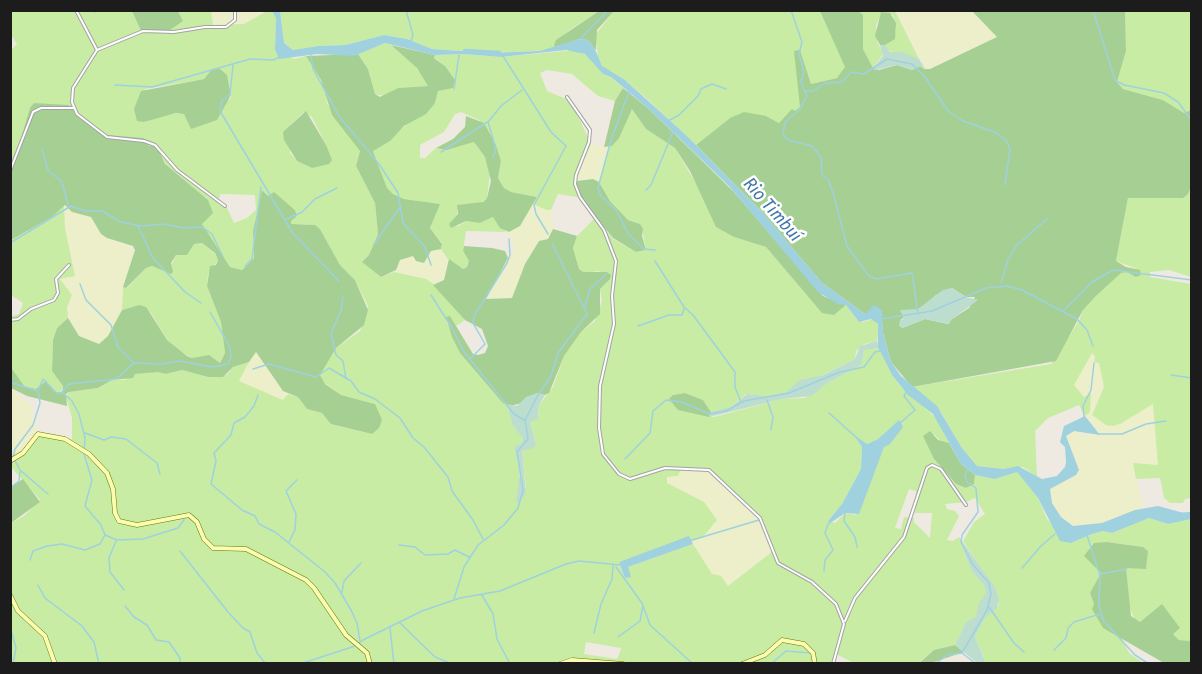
<!DOCTYPE html>
<meta charset="utf-8">
<style>
body{margin:0}
#map{position:relative;width:1202px;height:674px;overflow:hidden;background:#efeae1;font-family:"Fira Sans Condensed",sans-serif}
canvas{display:block}
.frame{position:absolute;inset:0;border:12px solid #1c1c1c;pointer-events:none}
</style>
<div id="map">
<canvas width="1202" height="674"></canvas>
<div class="frame"></div>
</div>
<script>
const ctx = document.querySelector('canvas').getContext('2d');
ctx.lineJoin = 'round';
function paint(path, color) {
  ctx.fillStyle = color;
  ctx.fill(path, 'evenodd');
}
function toPath(rows) {
  const path = new Path2D();
  for (const r of rows) {
    path.moveTo(r[0], r[1]);
    for (let i = 2; i < r.length; i += 2) path.lineTo(r[i], r[i + 1]);
  }
  return path;
}
function stroke(path, color, width, dash) {
  ctx.strokeStyle = color;
  ctx.lineWidth = width;
  ctx.lineCap = dash ? 'butt' : 'round';
  ctx.setLineDash(dash || []);
  ctx.stroke(path);
}
function drawText(font, color, halo, rows, align = 'center') {
  ctx.font = font + ' "Fira Sans Condensed",sans-serif';
  ctx.lineWidth = 5;
  ctx.setLineDash([]);
  ctx.textBaseline = 'middle';
  ctx.strokeStyle = halo;
  ctx.fillStyle = color;
  for (const [text, x, y, turn = 0] of rows) {
    ctx.save();
    ctx.translate(x, y);
    ctx.rotate((+turn || 0) * Math.PI / 180);
    ctx.textAlign = isNaN(turn) ? turn : align;
    if (halo) ctx.strokeText(text, 0, 0);
    ctx.fillText(text, 0, 0);
    ctx.restore();
  }
}
paint(toPath([
 [211,11,267,11,244,24,213,25],
 [895,11,972,11,998,37,926,70],
 [590,144,609,148,599,182,593,179,577,181,578,173],
 [64,204,72,212,91,217,101,234,120,243,128,244,135,250,123,287,122,310,108,336,99,344,79,336,69,321,67,307,72,295,60,278,75,275,65,228],
 [533,204,551,210,553,229,548,239,539,241,525,264,512,298,485,299,515,246,507,232,520,226],
 [438,248,442,250,449,261,444,280,433,285,416,276,394,272,400,260,413,256,415,260,425,261,431,251],
 [255,351,276,382,288,394,283,400,238,381],
 [1092,353,1099,363,1104,387,1153,404,1158,465,1133,464,1143,507,1102,523,1073,526,1061,517,1053,506,1050,489,1076,475,1079,470,1068,444,1067,434,1076,431,1084,435,1099,434,1085,416,1089,412,1091,393,1084,397,1074,385],
 [10,388,32,406,37,433,24,453,10,460],
 [680,468,708,469,764,522,773,551,727,586,712,574,691,541,702,538,667,483,666,477,678,476]
]), '#edefcb');
paint(toPath([
 [11,11,132,11,141,31,183,21,178,11,211,11,213,25,244,24,267,11,272,11,276,18,275,49,294,59,306,56,315,67,326,92,327,103,360,151,356,166,375,203,378,234,369,255,363,262,381,277,394,272,426,279,439,288,465,320,456,326,450,316,446,320,460,353,507,404,512,424,523,439,523,443,514,447,520,472,518,493,526,487,522,451,536,443,530,422,539,415,539,405,553,387,564,356,581,332,595,321,602,301,600,289,607,282,599,271,583,273,579,269,573,248,577,236,596,217,613,239,636,252,646,250,643,233,635,222,628,220,610,201,599,182,609,148,632,109,646,129,675,148,698,187,734,237,766,247,816,306,834,315,846,305,857,320,863,322,873,319,880,327,877,341,864,344,856,351,855,359,816,378,805,379,786,392,766,396,746,394,731,407,718,413,711,412,703,400,685,393,673,395,672,403,688,411,714,417,782,399,805,398,829,382,858,367,862,364,864,349,879,348,892,375,902,388,936,418,949,443,941,442,934,434,934,459,956,484,966,488,974,484,975,475,995,479,1017,472,1038,498,1047,519,1071,543,1092,534,1103,531,1112,533,1149,518,1168,524,1191,519,1191,641,1179,640,1153,612,1140,622,1135,621,1129,605,1126,568,1148,551,1143,547,1107,542,1102,573,1090,593,1103,628,1121,637,1129,653,1143,663,984,663,984,657,975,637,985,618,999,605,994,587,963,541,974,522,985,514,975,498,966,502,945,504,947,509,955,511,959,516,947,540,953,541,959,537,971,570,984,585,986,593,976,617,966,622,955,645,934,650,918,663,854,663,836,654,833,664,11,663,11,523,24,516,40,500,11,467,10,460,24,453,37,433,72,439,72,418,66,397,69,392,98,388,112,380,124,380,135,374,157,371,166,374,182,370,208,377,227,375,233,367,249,362,239,381,283,400,288,394,298,397,307,409,322,413,335,425,372,434,375,404,341,395,323,382,320,375,322,370,336,348,360,331,368,306,355,280,340,265,320,229,314,225,291,224,291,220,297,216,295,210,274,193,268,196,262,190,253,231,254,258,242,270,230,267,205,231,202,224,206,219,165,164,156,144,149,146,106,135,85,122,69,105,15,159,11,160,11,50,17,44,11,35],
 [219,68,228,81,231,93,231,98,224,103,223,108,165,115,144,122,145,89,204,79,212,69],
 [304,112,312,117,326,145,312,168,297,161,290,153,290,125],
 [220,194,255,195,256,210,247,218,234,223,226,206,219,201],
 [898,421,884,447,856,515,845,513,835,523,828,521,842,504,861,469,862,447,856,437,866,444,878,439],
 [681,468,708,469,764,522,773,551,728,586,721,576,712,574,693,544,628,567,625,578,619,562,689,537,691,541,702,538,717,520,704,502,667,483,667,477,678,476],
 [909,489,916,491,915,513,932,513,930,538,914,522,914,518,904,517,901,529,895,528],
 [586,642,621,648,621,649,617,659,584,654],
 [280,11,599,11,568,31,554,45,555,48,540,51,489,53,432,49,407,39,384,35,345,45,318,46,293,50,284,43],
 [614,11,820,11,846,67,837,78,811,84,800,50,800,107,795,112,792,110,779,123,766,116,730,118,696,145,646,98,625,80,604,68,598,60,596,34],
 [859,11,895,11,919,59,886,50,885,45,896,32,893,15,882,12,876,25,877,41,883,54,873,68,863,49,863,15],
 [1125,11,1191,11,1191,110,1184,113,1163,100,1123,89,1117,82,1126,51],
 [385,43,391,45,413,64,427,80,428,86,398,88,385,96,375,94,368,69,358,54],
 [575,50,588,56,603,74,611,77,623,88,615,101,598,96,572,74,547,70,540,73,547,91,571,101,591,144,578,173,576,188,583,198,558,194,551,210,547,210,533,204,537,197,506,191,498,178,501,161,496,145,479,120,461,112,455,114,444,132,420,145,420,158,425,158,436,148,447,150,474,142,485,157,490,171,487,198,479,204,457,210,457,227,466,221,480,223,493,217,506,232,466,231,463,251,469,261,467,267,463,269,457,266,447,258,441,249,442,243,430,228,439,204,404,199,393,194,387,189,373,151,435,103,438,91,443,89,445,66,434,57,435,55,464,54,501,57],
 [1191,186,1191,277,1169,270,1150,272,1150,277,1191,284,1191,498,1185,499,1183,503,1170,503,1164,498,1160,478,1136,479,1133,463,1158,465,1153,404,1120,424,1113,426,1106,425,1092,415,1104,387,1099,363,1094,362,1095,356,1092,353,1074,385,1084,397,1091,393,1090,412,1085,416,1079,405,1048,418,1035,431,1037,477,1023,467,1004,469,977,466,962,448,941,412,912,387,1051,364,1079,321,1083,310,1096,296,1121,273,1137,269,1116,261,1128,198,1183,198],
 [64,204,65,228,75,276,60,279,72,295,67,307,68,318,57,328,53,340,52,371,63,386,60,394,52,387,36,389,25,387,11,369,11,316,19,314,23,303,11,295,10,240,52,217],
 [202,243,215,254,218,260,208,274,207,286,221,322,225,353,220,363,214,359,192,358,180,351,167,340,151,313,139,305,122,310,123,287,127,288,146,268,152,266,168,273,176,255,187,254,194,244]
]), '#c8eca3');
paint(toPath([
 [132,11,178,11,183,21,167,32,141,31],
 [599,11,614,11,597,30,596,50,588,40,579,39,555,48,554,45,556,40],
 [820,11,859,11,863,15,863,49,873,68,879,70,897,65,912,70,920,66,924,69,930,69,997,37,972,11,1125,11,1126,51,1117,82,1123,89,1163,100,1184,113,1191,110,1191,186,1188,194,1183,198,1128,198,1116,261,1126,267,1140,270,1141,275,1136,277,1127,272,1121,273,1096,296,1083,310,1056,361,912,387,891,362,883,333,881,310,865,314,822,283,762,212,696,145,730,118,744,112,766,116,779,123,792,109,795,111,800,107,794,51,800,50,811,84,837,78,845,67],
 [952,288,966,297,975,297,969,308,952,319,948,324,925,319,902,328,900,320,925,305,936,295],
 [881,12,890,13,896,23,895,39,885,45,880,45,875,36],
 [391,45,435,55,434,58,445,66,455,80,453,88,438,91,435,103,426,114,404,126,390,141,373,151,387,188,393,194,404,199,440,204,430,228,442,244,441,249,431,251,424,263,416,261,413,256,400,260,396,270,381,277,362,262,369,255,378,234,375,203,356,166,360,151,332,115,321,80,306,56,358,54,368,69,375,94,380,97,398,88,428,86,417,68],
 [219,68,227,75,231,95,217,120,191,129,184,114,176,113,144,122,137,121,134,109,141,91,204,79,212,69],
 [623,88,650,110,733,191,823,296,846,305,834,315,822,313,766,247,734,237,716,227,690,171,675,148,646,129,632,109,619,138,612,146,604,147,615,101],
 [34,103,69,105,85,122,106,135,144,138,149,146,156,144,165,164,208,200,213,213,202,224,230,267,242,270,254,258,253,231,262,190,268,196,274,192,295,210,297,216,291,221,291,224,315,225,320,229,340,265,355,280,368,310,364,325,336,348,320,375,325,384,341,395,375,404,382,420,379,428,372,434,331,424,322,413,307,409,298,397,283,391,256,352,249,362,233,367,223,377,208,377,182,370,166,374,158,372,135,374,133,378,112,380,98,388,69,392,66,394,67,406,27,396,11,388,12,369,25,387,36,389,46,381,55,392,62,393,63,386,52,371,53,340,57,328,68,318,79,336,99,344,108,336,122,310,139,305,146,307,150,313,167,340,187,356,192,358,209,355,220,363,225,353,221,322,207,286,210,266,216,265,218,260,215,253,202,243,194,244,187,255,176,255,171,263,173,272,171,274,152,266,146,268,126,288,123,287,135,250,133,246,107,238,101,234,91,217,72,212,65,205,52,217,11,240,11,160,15,159,30,108],
 [306,111,326,145,332,160,329,164,312,168,297,161,284,140,283,132],
 [466,116,484,123,496,145,501,161,498,178,504,188,511,192,537,197,520,226,509,232,500,228,493,217,480,223,466,221,451,228,449,224,458,214,457,205,483,202,487,198,491,181,485,157,474,142,447,150,436,148,453,139,465,127],
 [593,179,599,182,610,201,628,220,640,224,643,229,642,236,646,250,636,252,613,238,596,217,576,189,577,181],
 [553,229,577,236,573,248,579,269,583,272,607,272,611,275,610,279,600,289,600,314,581,332,564,356,549,393,545,395,537,393,522,403,510,406,503,403,460,353,452,337,446,317,450,316,473,354,478,355,485,353,488,346,482,329,465,320,433,285,444,280,449,259,463,269,467,267,469,261,463,251,464,246,492,248,505,251,508,258,486,299,512,298,525,264,539,241,548,239],
 [685,393,703,400,711,412,709,417,678,410,669,399,673,395],
 [930,431,938,440,949,443,961,464,975,475,974,484,966,488,956,484,934,459,923,436],
 [23,479,40,502,11,523,11,487],
 [1107,542,1143,547,1148,551,1146,569,1126,568,1131,616,1140,622,1162,604,1180,628,1173,634,1179,640,1191,641,1191,663,1164,663,1103,628,1092,609,1094,604,1090,593,1101,573,1084,556,1094,543],
 [955,645,964,652,931,663,918,664,934,650]
]), '#a6d093');
paint(toPath([
 [880,45,885,45,890,52,902,52,919,59,926,70,920,66,912,70,897,65,875,70,873,68,883,56],
 [952,288,966,297,978,300,952,319,949,324,925,319,902,328,899,326,900,320,904,319,900,310,918,309,943,290],
 [877,341,879,348,864,350,862,364,858,367,829,382,811,396,782,399,709,417,711,412,731,407,747,394,766,396,786,392,800,380,823,375,855,359,860,346],
 [537,393,545,395,539,405,538,419,530,422,536,444,533,448,522,451,526,493,520,502,516,502,520,472,514,447,522,443,523,439,512,424,507,404,517,406,526,397],
 [959,537,995,587,999,600,997,608,985,618,975,637,984,658,984,663,977,663,955,645,966,622,976,617,979,603,986,593,984,585,971,570]
]), '#bddece');
paint(toPath([
 [272,11,280,11,284,43,293,50,318,46,345,45,384,35,407,39,432,49,489,53,540,51,579,39,588,40,594,47,602,66,625,80,687,136,762,212,822,283,865,314,874,305,882,310,883,333,891,362,901,376,937,406,962,448,977,466,1004,469,1018,466,1042,479,1057,476,1065,467,1066,462,1065,447,1060,442,1064,426,1085,416,1100,435,1074,431,1066,436,1079,470,1076,475,1050,489,1052,503,1061,517,1073,526,1102,523,1135,510,1158,506,1191,515,1191,519,1168,524,1149,518,1112,533,1103,531,1092,534,1071,543,1060,541,1038,498,1017,472,995,479,975,475,961,464,933,414,908,395,892,375,878,347,878,324,871,319,859,322,846,305,838,304,818,292,729,186,650,110,611,77,603,74,585,54,566,50,501,57,464,54,435,55,385,43,354,56,317,54,279,59,275,49,276,18],
 [899,420,903,427,890,444,884,447,859,514,845,513,829,524,828,521,842,504,861,469,862,447,854,435,867,444,878,439],
 [689,536,693,544,628,567,631,577,625,578,619,562]
]), '#9fd1df');
stroke(toPath([
 [406,10,413,35,411,41],
 [791,10,802,42,799,54,804,72,801,82,807,96,800,109,785,122,783,134,788,140,812,146,821,157,822,175,829,181,834,196,847,246,869,276,876,279,912,273,918,314],
 [1093,10,1115,80,1124,85,1164,93,1178,102,1192,121],
 [95,12,96,10],
 [579,40,608,10],
 [311,55,313,69,339,116,379,164,398,193,403,223,425,247,431,265],
 [503,56,551,132,566,146,534,205,536,214,548,234],
 [233,65,230,94,222,101,220,111,292,232,339,281],
 [115,85,152,87,250,59,273,60,280,57],
 [454,89,459,55],
 [806,91,813,91,825,83,842,82,851,72,864,74,887,59,912,64,925,77,948,111,963,121,997,133,1007,142,1010,149,1005,185],
 [629,92,611,140,598,188,601,196,616,210,629,235,644,249,655,250],
 [668,121,679,115,698,96,701,89,712,84,726,89],
 [488,122,496,149,493,158],
 [42,150,48,170,62,182,68,205],
 [441,152,489,121,501,106,522,90],
 [646,190,651,185,673,132],
 [287,219,302,212,315,199,337,188],
 [138,226,153,258,185,292,201,303],
 [10,243,71,206,85,211,102,211,121,222,141,226,163,224,184,228,202,227,212,234,223,257],
 [374,244,401,206],
 [655,261,684,307,693,315,735,372,735,387,741,402],
 [245,266,252,259,261,187],
 [1001,283,1008,260,1016,246,1048,218],
 [80,284,86,300,111,325,118,347,134,363],
 [431,295,452,328,464,352,514,414,524,420],
 [343,297,341,311,331,333,336,355,343,361,346,379],
 [585,306,590,289,606,274],
 [1064,310,1092,282,1113,270,1192,280],
 [881,319,932,311,986,288,1007,286,1022,290,1077,319,1087,330,1093,346],
 [638,326,669,315,682,315,684,309],
 [470,359,485,344,473,323,474,316,507,263,510,255,509,239],
 [253,369,269,364,316,377,329,368,351,381,359,392,375,399,400,418,413,438,424,447,448,477,452,491,473,520,483,539],
 [1171,375,1192,378],
 [10,382,38,391],
 [62,392,69,384,116,379,134,363,162,364,179,361,213,367,228,364,231,357,230,347,210,312],
 [258,395,254,406,245,417,234,423,231,435,214,453,216,461,211,484,242,510,255,516,259,524,275,532,325,572,335,583,351,610,357,623,360,641],
 [767,400,773,417,771,430],
 [829,413,857,438],
 [1084,417,1083,406,1091,390,1094,363],
 [899,424,915,410,904,396,907,391],
 [85,433,104,440,111,437,126,439,157,463,160,474],
 [1099,434,1122,434,1146,424,1166,421],
 [625,459,650,433,653,411,666,400,682,402,709,414,726,411,744,401,789,393,840,372,864,367,875,352,880,351],
 [10,488,19,481,20,472],
 [48,494,20,470,13,457,15,449,33,425,40,403,38,391,43,379,57,393,63,393,72,401,79,414,85,438,84,454,92,480,85,506,101,525,105,535,117,540,143,539,178,528,184,520],
 [845,512,844,521,855,537,857,547],
 [1087,535,1100,576,1099,605,1103,620,1135,655,1149,664],
 [116,541,109,558,110,572,124,590],
 [689,541,759,520],
 [289,542,295,530,296,514,286,491,297,480],
 [399,545,415,547,425,555,448,554,455,550,469,557],
 [180,551,228,612,243,628,250,632,257,653,266,664],
 [30,560,33,551,47,546,62,544,85,550,100,544,105,535],
 [616,567,642,603,650,625,693,664],
 [1022,568,1041,546,1055,534],
 [824,571,825,560,833,550,825,533,828,524],
 [1100,574,1127,569],
 [38,585,45,598,82,626,94,642,99,664],
 [342,592,344,581,361,563],
 [482,595,493,614,497,639,510,664],
 [454,599,464,567,478,545,504,525,518,508,523,490,517,452,528,439,525,420,538,395,551,376,558,353,587,314,552,243],
 [125,606,134,617,147,625,156,640,169,642,180,658,180,664],
 [989,607,1014,643,1024,652],
 [400,623,435,657,452,664],
 [390,628,394,664],
 [11,630,16,648,13,664],
 [594,633,601,604,612,579,613,566],
 [618,637,640,621,643,605],
 [1054,650,1066,638,1068,628,1074,622,1100,614],
 [962,653,987,610,991,594,989,583,973,565,961,542,962,535,978,512,976,488,967,482,965,476,968,467],
 [300,664,355,646,363,640,422,611,460,598,500,591,566,564,579,561,620,565],
 [771,664,786,651,811,653],
 [935,664,947,655,962,653,976,664]
]), '#9fd1df', 1.5);
stroke(toPath([
 [465,51,499,53],
 [1181,515,1192,514]
]), '#9fd1df', 4.5);
const street = toPath([
 [76,10,97,50,73,88,72,102,77,114,107,137,144,141,155,145,177,170,225,206],
 [97,50,143,31,174,32,205,27,226,27,235,20,235,10],
 [567,97,590,130,589,142,576,175,575,184,580,197,604,230,616,261,612,296,614,324,600,386,599,428,603,454,619,474,630,479,665,468,709,470,760,518,778,563,812,582,836,604,844,624,833,664],
 [10,171,33,112,41,108,73,108],
 [10,320,18,319,31,309,54,300,58,293,56,279,69,265],
 [845,621,855,598,904,537,927,468,932,465,941,469,966,505]
]);
const secondary = toPath([
 [10,461,23,453,38,434,65,439,89,454,107,473,113,489,115,513,119,521,137,525,189,515,197,522,204,539,213,548,246,549,306,580,314,588,346,635,367,653,370,664],
 [10,595,18,611,45,636,55,664],
 [560,664,572,660,623,664],
 [742,664,765,655,782,640,804,644,813,653,815,664]
]);
stroke(street, '#a3a3a3', 4);
stroke(secondary, '#6b7700', 5);
stroke(street, '#fff', 2);
stroke(secondary, '#fafdb1', 4);
drawText('italic 18px', '#4177a9', '#fff', [
 ["Rio Timbuí",772,210,49]
]);
</script>
